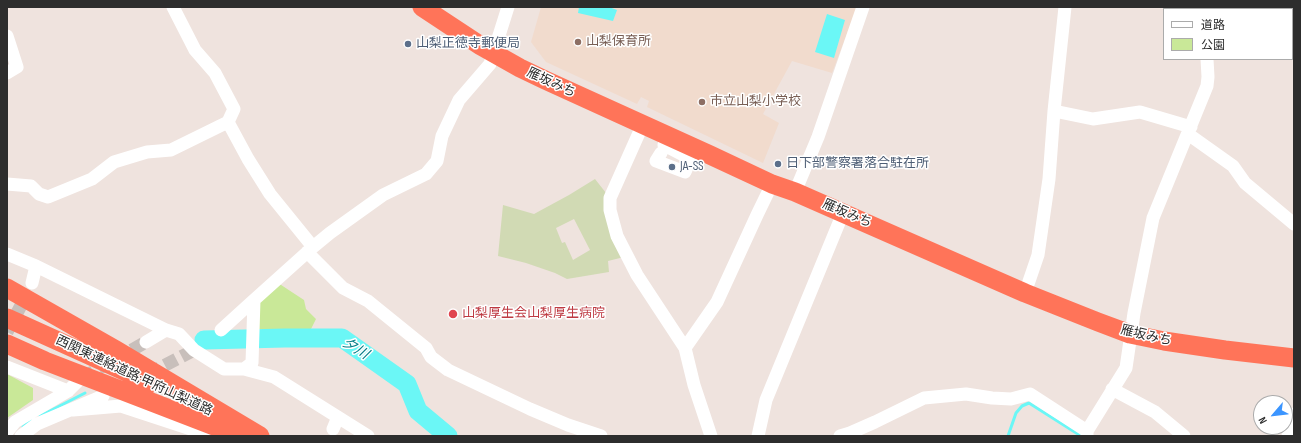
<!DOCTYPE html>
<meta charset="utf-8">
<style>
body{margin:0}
#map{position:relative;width:1301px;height:443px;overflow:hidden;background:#efe3de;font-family:"Sofia Sans Condensed","Noto Sans JP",sans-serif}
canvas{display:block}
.frame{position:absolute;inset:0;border:8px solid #2d2d2d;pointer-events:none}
.legend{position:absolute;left:1163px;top:8px;width:130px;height:52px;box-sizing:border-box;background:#fff;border:1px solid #ababab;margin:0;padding:5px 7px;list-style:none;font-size:12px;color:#2d2d2d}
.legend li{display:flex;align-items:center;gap:8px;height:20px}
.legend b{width:20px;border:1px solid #ababab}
.north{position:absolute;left:1253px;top:395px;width:40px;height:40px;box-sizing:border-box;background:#fff;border:1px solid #ababab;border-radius:50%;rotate:242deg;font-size:11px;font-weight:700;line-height:16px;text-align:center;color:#2d2d2d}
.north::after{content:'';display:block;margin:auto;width:14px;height:18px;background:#3b95ff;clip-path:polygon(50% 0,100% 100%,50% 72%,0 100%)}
</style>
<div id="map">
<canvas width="1301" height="443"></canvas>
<div class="frame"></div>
<ul class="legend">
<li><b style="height:5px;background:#fff"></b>道路</li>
<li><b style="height:11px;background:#c9e898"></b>公園</li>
</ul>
<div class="north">N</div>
</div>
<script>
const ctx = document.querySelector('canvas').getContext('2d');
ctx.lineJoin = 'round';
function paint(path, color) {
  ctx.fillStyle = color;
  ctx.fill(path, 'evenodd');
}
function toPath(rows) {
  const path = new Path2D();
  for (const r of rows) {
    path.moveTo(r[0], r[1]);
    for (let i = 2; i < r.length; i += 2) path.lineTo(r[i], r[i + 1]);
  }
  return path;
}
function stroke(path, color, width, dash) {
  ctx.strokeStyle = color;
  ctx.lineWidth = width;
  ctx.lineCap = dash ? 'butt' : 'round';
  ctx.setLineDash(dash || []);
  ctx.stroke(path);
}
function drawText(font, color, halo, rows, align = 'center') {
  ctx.font = font + ' "Sofia Sans Condensed","Noto Sans JP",sans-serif';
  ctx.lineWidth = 3;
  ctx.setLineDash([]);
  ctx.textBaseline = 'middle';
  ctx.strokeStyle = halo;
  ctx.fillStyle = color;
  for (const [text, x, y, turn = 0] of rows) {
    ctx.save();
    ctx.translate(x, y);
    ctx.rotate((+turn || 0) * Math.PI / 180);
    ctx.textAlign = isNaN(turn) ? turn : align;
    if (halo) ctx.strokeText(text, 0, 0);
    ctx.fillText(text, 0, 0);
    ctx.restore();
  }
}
paint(toPath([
 [541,7,857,7,832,73,792,61,763,114,779,123,763,163,647,107,649,101,641,97,637,104,546,62,531,42]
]), '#f1dbcd');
paint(toPath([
 [275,281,304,300,306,309,316,319,310,331,253,329,254,300],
 [7,374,33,388,33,400,7,418]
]), '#c9e898');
paint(toPath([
 [595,179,610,198,628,256,608,261,609,272,567,279,555,273,526,263,498,256,503,205,534,214,569,195],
 [574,219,590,250,573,260,565,242,562,243,556,228]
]), '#d1dab4');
paint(toPath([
 [579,7,609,7,617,10,613,21,578,13],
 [827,14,845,20,834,58,815,52]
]), '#6bf7f6');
stroke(toPath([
 [40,416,85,393],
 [23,427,33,419],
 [1008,436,1016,413,1022,406,1029,403,1081,436]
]), '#6bf7f6', 3);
stroke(toPath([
 [204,340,285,338,342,338,407,384,418,411,448,436]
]), '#6bf7f6', 19);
stroke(toPath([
 [7,332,28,292],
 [148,374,194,350],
 [82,378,146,342]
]), '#c8bfbb', 13, [13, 6]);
stroke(toPath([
 [173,7,195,50,215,73,234,109,228,122,248,159,270,194,313,247],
 [1188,7,1188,9],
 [7,36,17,67,7,73],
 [1292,37,1294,37],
 [1054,111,1093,119,1140,112,1191,127],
 [643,124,610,198,610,210,617,236,637,275,685,348,694,385,711,436],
 [1188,134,1233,166,1245,183,1294,224],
 [668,136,664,145,691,159,696,148],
 [661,153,656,161,685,172,688,165],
 [7,184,31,186,39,194,48,197,92,179,114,162,147,152,171,150,228,122],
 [795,192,818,137,863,7],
 [307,252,343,288,368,301,426,348,431,357,448,370,530,409,568,425,601,436],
 [7,254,36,266,166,330,179,334,194,350,224,369,244,369,274,377,368,436],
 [32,283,36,266],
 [1025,293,1038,255,1049,179,1054,111,1065,7],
 [221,330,254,300],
 [146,342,166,330],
 [685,348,717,302,757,215,772,184],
 [7,367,68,391],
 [244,369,252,363,254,300,313,247,330,233,383,195,426,174,437,161,442,136,459,100,490,64,508,7],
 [1112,389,1155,412,1184,436],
 [73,410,121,406,191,429,206,436],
 [333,429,338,417],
 [7,432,15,422,68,391,79,380],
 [21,436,37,424,103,396],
 [758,436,766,400,843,213],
 [840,436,850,433,875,422,924,398,966,394,992,398,1011,399,1030,394,1087,431],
 [1087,436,1087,431,1126,368,1134,313,1153,218,1207,86,1208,77,1207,59],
 [1288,436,1294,414]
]), '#fff', 13);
stroke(toPath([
 [422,7,481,46,520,68,545,80,710,155,772,184,795,192,1025,293,1098,322,1130,334,1164,341,1225,350,1294,358],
 [7,288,116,350,260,436],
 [7,318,151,383],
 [7,344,45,361,240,436]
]), '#ff7459', 19);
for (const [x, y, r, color] of [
 [578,42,4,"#8d6e63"],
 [408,44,4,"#5c6f8a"],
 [702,102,4,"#8d6e63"],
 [778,164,4,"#5c6f8a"],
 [672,167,4,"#5c6f8a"],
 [453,314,5,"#e0444e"]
]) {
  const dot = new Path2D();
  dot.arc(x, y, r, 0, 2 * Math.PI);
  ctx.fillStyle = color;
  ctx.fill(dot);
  stroke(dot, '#fff', 1.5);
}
drawText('13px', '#785e54', '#fff', [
 ["山梨保育所",586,42],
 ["市立山梨小学校",710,102]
], 'left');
drawText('13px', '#4e5e75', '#fff', [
 ["山梨正徳寺郵便局",416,44],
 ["日下部警察署落合駐在所",786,164],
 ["JA-SS",680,167]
], 'left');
drawText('13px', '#2d2d2d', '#fff', [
 ["雁坂みち",551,83,25],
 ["雁坂みち",847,214,23],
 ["雁坂みち",1146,336,13],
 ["西関東連絡道路;甲府山梨道路",134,376,25]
]);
drawText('13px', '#be3a42', '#fff', [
 ["山梨厚生会山梨厚生病院",462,314]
], 'left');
drawText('italic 14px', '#07818a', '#fff', [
 ["夕川",355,349,31]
]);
</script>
